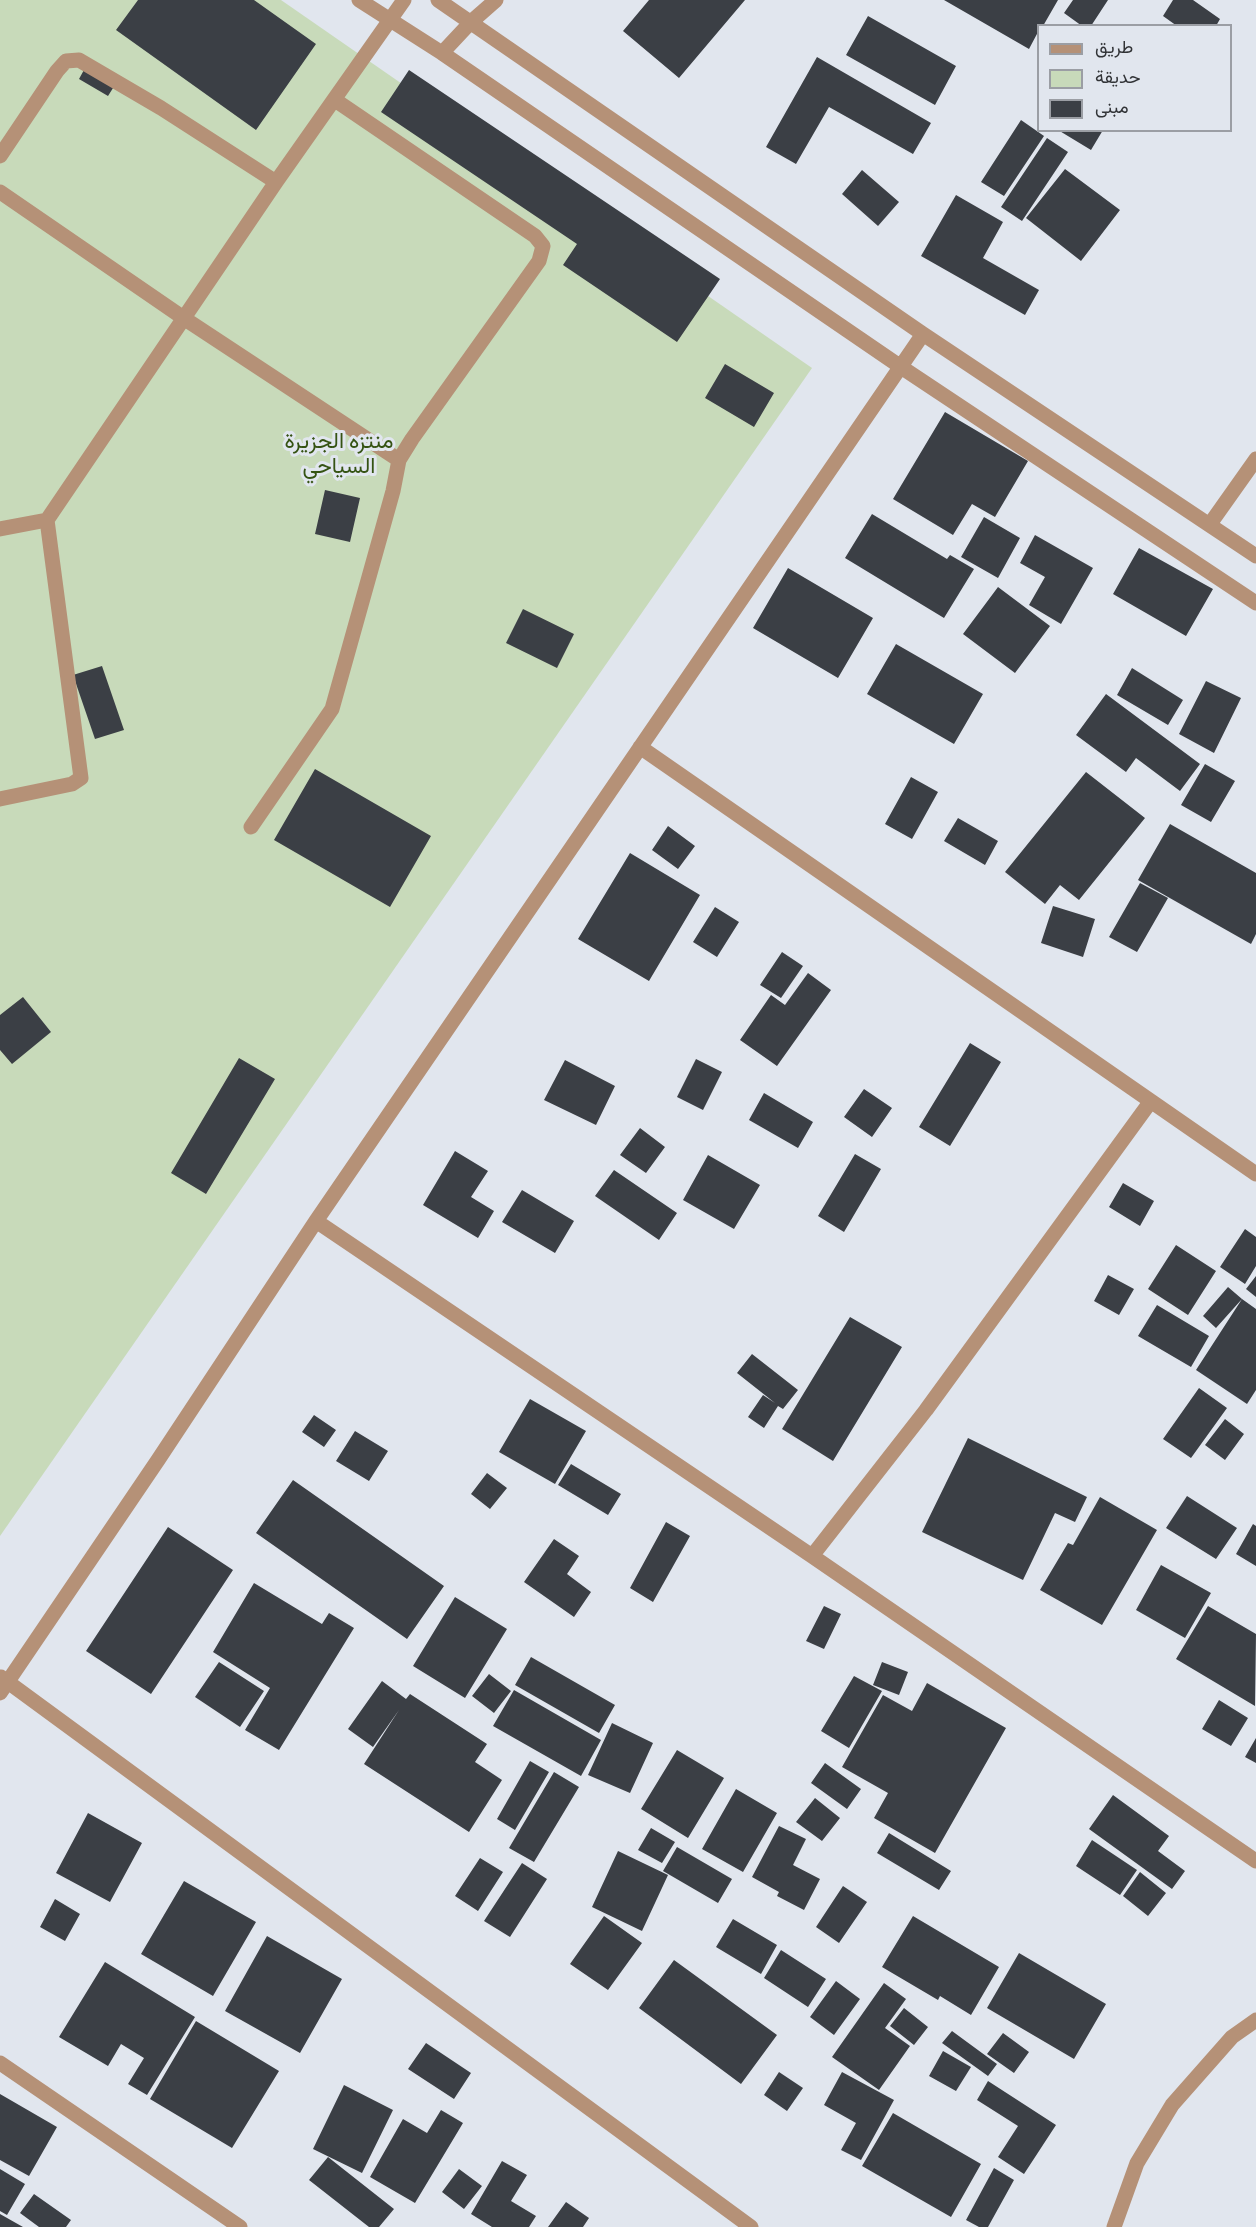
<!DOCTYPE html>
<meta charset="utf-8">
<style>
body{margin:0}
#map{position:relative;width:1256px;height:2227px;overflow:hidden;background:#e1e6ee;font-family:"Exo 2",Vazirmatn,sans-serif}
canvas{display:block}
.legend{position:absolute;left:1037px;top:24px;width:195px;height:108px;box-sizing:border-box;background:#e1e6ee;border:2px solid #9b9ea4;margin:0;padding:8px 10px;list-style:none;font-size:18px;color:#313336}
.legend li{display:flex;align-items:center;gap:12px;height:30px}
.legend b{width:30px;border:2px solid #9b9ea4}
</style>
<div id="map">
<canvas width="1256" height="2227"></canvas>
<ul class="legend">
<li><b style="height:8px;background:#b59177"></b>طريق</li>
<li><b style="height:16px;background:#c8daba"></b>حديقة</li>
<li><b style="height:16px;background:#3b3f45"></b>مبنى</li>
</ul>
</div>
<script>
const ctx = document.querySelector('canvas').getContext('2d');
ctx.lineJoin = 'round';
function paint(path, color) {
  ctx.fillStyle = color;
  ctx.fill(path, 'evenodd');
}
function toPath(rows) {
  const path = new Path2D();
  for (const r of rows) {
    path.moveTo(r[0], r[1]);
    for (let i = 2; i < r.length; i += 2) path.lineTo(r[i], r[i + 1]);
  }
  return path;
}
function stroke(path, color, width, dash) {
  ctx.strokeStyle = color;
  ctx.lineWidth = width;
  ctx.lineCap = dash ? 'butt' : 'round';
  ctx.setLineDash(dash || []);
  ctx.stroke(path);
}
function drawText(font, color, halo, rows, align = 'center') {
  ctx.font = font + ' "Exo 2",Vazirmatn,sans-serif';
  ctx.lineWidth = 6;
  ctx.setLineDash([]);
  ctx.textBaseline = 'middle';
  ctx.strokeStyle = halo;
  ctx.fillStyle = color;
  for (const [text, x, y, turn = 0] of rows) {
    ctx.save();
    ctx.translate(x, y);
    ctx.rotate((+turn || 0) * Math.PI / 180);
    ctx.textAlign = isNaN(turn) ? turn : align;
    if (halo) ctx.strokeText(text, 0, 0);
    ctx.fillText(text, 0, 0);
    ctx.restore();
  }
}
paint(toPath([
 [0,0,281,0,812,368,0,1536]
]), '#c8daba');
paint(toPath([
 [138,0,254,0,316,44,256,130,116,30],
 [649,0,745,0,679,78,623,31],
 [944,0,1058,0,1043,26,1038,26,1038,32,1029,49],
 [1073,0,1108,0,1091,26,1082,26,1064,13],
 [1173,0,1193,0,1220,19,1216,26,1177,26,1163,16],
 [868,16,956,66,935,105,846,55],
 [817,57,931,123,913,154,829,107,796,164,766,147],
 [90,59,120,77,108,96,79,79],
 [409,70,720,279,677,342,563,265,577,244,381,112],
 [1021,120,1044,136,1004,196,981,182],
 [1058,130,1103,130,1091,150],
 [1047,138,1068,152,1022,221,1001,207],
 [1065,169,1120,210,1081,261,1026,218],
 [862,170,899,202,878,226,842,194],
 [956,195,1003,222,983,258,1039,290,1025,315,921,256],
 [725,364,774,393,754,427,705,398],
 [945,412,1028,461,995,517,972,504,953,535,893,499],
 [325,490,360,498,350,542,315,534],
 [872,514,947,559,950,555,974,569,944,618,845,558],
 [984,517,1020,538,998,578,961,557],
 [1035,535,1093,568,1061,624,1029,605,1045,577,1020,563],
 [1139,548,1213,589,1186,636,1113,594],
 [788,568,873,618,838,678,753,628],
 [998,587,1050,626,1015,673,963,634],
 [523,609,574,634,557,668,506,643],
 [896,644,983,694,954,744,867,694],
 [102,666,124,730,95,739,73,675],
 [1132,668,1183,700,1168,725,1117,695],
 [1206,681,1241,698,1214,753,1179,734],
 [1106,694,1200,764,1180,791,1136,758,1126,772,1076,735],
 [1205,764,1235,781,1211,822,1181,805],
 [315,769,431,836,390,907,274,840],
 [1086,772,1145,818,1079,900,1060,885,1045,904,1005,872],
 [911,777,938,792,912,839,885,824],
 [958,818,998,841,985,865,944,841],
 [1170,824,1256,873,1256,934,1251,944,1138,880],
 [668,826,695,846,678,869,652,850],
 [630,853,700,895,649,981,578,939],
 [1140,883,1168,898,1137,952,1109,937],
 [1053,906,1095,919,1083,957,1041,943],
 [715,907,739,922,717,957,693,942],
 [782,952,803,966,781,998,760,985],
 [808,973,831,990,777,1066,740,1040,771,995,785,1005],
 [23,997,51,1032,12,1064,0,1050,0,1015],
 [970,1043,1001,1062,950,1146,919,1127],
 [239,1058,275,1079,206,1194,171,1173],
 [696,1059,722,1072,703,1110,677,1097],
 [565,1060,615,1086,596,1125,544,1100],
 [864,1089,892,1108,872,1137,844,1117],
 [764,1093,813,1122,798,1148,749,1120],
 [640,1128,665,1147,646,1173,620,1155],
 [455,1151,488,1171,471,1197,494,1211,478,1238,423,1205],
 [855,1154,881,1169,844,1232,818,1216],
 [708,1155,760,1185,734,1229,683,1200],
 [614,1170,677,1213,659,1240,595,1196],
 [1123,1183,1154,1201,1140,1226,1109,1207],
 [522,1190,574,1221,555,1253,502,1222],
 [1245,1229,1256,1237,1256,1266,1245,1284,1220,1267],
 [1176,1245,1216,1271,1188,1315,1148,1289],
 [1108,1275,1134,1289,1119,1315,1094,1301],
 [1256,1276,1256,1297,1246,1289],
 [1228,1287,1242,1299,1216,1328,1203,1316],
 [1242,1299,1256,1309,1256,1390,1247,1404,1196,1370],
 [1157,1305,1209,1336,1191,1367,1138,1336],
 [850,1317,902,1347,833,1461,782,1429],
 [752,1354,798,1390,783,1409,778,1406,764,1428,748,1417,763,1395,775,1403,737,1373],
 [1199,1388,1227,1408,1191,1458,1163,1439],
 [530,1399,586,1431,555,1484,499,1452],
 [314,1415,336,1430,324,1447,302,1432],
 [1225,1419,1244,1434,1225,1460,1205,1445],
 [355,1431,388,1451,369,1481,336,1461],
 [968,1438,1087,1497,1075,1522,1055,1513,1023,1580,922,1532],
 [571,1464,621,1494,608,1515,558,1485],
 [487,1473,507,1488,490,1509,471,1494],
 [293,1480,444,1586,407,1639,256,1533],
 [1187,1496,1237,1528,1216,1559,1166,1528],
 [1100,1497,1157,1530,1102,1625,1040,1590,1068,1543,1073,1545],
 [666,1522,690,1536,653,1602,630,1588],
 [1253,1524,1256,1526,1256,1566,1236,1554],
 [168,1527,233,1570,151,1694,86,1651],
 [554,1539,579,1556,567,1574,591,1592,574,1617,524,1582],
 [1161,1565,1211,1593,1185,1638,1136,1610],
 [254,1583,322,1624,329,1613,354,1628,279,1750,245,1730,270,1688,213,1652],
 [455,1597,507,1629,465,1698,413,1666],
 [824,1606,841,1614,824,1649,806,1641],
 [1208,1606,1256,1634,1255,1706,1176,1659],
 [531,1657,615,1705,599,1733,515,1685],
 [219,1662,264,1691,240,1727,195,1697],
 [882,1662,908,1672,899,1695,873,1685],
 [489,1674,511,1691,494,1713,472,1696],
 [854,1676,882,1691,849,1748,821,1731],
 [382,1681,406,1699,410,1694,487,1744,475,1762,502,1780,469,1832,364,1764,399,1710,373,1747,348,1729],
 [927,1683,1006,1728,935,1853,874,1818,888,1793,842,1767,883,1695,912,1711],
 [514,1690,601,1740,581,1776,493,1726],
 [1219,1700,1248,1718,1231,1746,1202,1729],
 [612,1723,653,1743,630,1793,588,1775],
 [1256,1738,1256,1763,1245,1757],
 [677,1750,724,1778,688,1838,641,1809],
 [530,1761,549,1772,515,1830,497,1819],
 [825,1763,861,1789,847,1809,811,1783],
 [554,1772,579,1787,534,1862,509,1848],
 [736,1789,777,1813,743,1872,702,1849],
 [1113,1795,1169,1836,1158,1851,1185,1871,1172,1889,1089,1829],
 [815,1798,840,1818,822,1841,796,1822],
 [88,1813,142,1843,110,1902,56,1873],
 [779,1826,806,1839,793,1865,820,1879,804,1910,777,1896,779,1892,752,1877],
 [651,1828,675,1842,662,1863,638,1850],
 [889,1833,951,1871,939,1890,877,1853],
 [1092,1840,1137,1870,1120,1895,1076,1866],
 [677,1847,732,1879,718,1903,663,1871],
 [618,1851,668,1875,642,1931,592,1907],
 [480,1858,503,1872,478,1911,455,1896],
 [522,1863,547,1879,510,1937,484,1921],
 [1140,1872,1166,1893,1148,1916,1123,1896],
 [184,1881,256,1922,213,1996,141,1954],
 [843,1886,867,1902,839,1943,816,1927],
 [55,1899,80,1914,65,1941,40,1927],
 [604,1916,642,1943,608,1990,570,1964],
 [913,1916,999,1967,971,2015,940,1996,938,2000,882,1967],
 [733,1919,777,1945,761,1974,716,1947],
 [267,1936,342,1979,300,2053,225,2011],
 [781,1950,826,1979,808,2007,764,1978],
 [1019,1953,1106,2004,1074,2059,987,2008],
 [674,1960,777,2035,741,2084,639,2008],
 [105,1962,195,2017,147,2095,128,2084,144,2058,121,2044,108,2066,59,2037],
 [836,1981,860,1999,834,2035,810,2017],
 [884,1983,906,1999,885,2028,910,2046,879,2090,832,2057],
 [904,2008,928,2027,914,2045,890,2026],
 [196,2021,279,2071,232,2148,150,2099],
 [952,2031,997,2064,988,2076,942,2043],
 [1003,2033,1029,2052,1014,2073,987,2054],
 [426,2043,471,2073,454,2099,408,2069],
 [943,2051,971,2067,956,2091,929,2076],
 [779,2072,803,2088,787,2111,764,2095],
 [842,2072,894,2100,861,2160,841,2150,856,2123,824,2105],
 [988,2081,1056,2125,1024,2174,998,2157,1018,2126,977,2100],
 [344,2085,393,2110,362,2173,313,2149],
 [0,2094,57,2127,29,2176,0,2160],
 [441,2110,463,2123,415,2203,370,2177,403,2119,427,2133],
 [893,2113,981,2164,951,2217,862,2166],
 [328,2157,394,2209,379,2227,369,2227,309,2180],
 [502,2161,527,2175,511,2201,536,2216,529,2227,492,2227,471,2214],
 [994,2168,1014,2180,988,2227,979,2227,966,2220],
 [0,2169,25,2184,7,2215,0,2211],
 [459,2169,482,2186,464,2209,442,2192],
 [34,2194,71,2220,66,2227,39,2227,20,2213],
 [566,2202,589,2218,583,2227,548,2227],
 [0,2214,23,2227,0,2227]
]), '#3b3f45');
stroke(toPath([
 [359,0,442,53,901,367,1256,603],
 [438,0,923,334,1256,556],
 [442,53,471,22,496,0],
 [0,156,57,71,66,61,79,60,161,108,276,182],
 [0,192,185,319,399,460],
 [1210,524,1256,459],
 [0,529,47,520],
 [640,747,1256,1174],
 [0,799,72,784,81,778,47,520,276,182,404,0],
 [251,827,332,709,393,491,399,460,412,439,539,261,543,246,535,236,335,100],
 [316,1221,812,1556,1256,1861],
 [812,1556,926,1410,1151,1101],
 [1,1677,751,2227],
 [0,1693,158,1460,316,1221,923,334],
 [0,2063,240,2227],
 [1114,2227,1137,2163,1172,2105,1232,2037,1256,2020]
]), '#b59177', 15);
drawText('22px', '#355313', '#e1e6ee', [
 ["منتزه الجزيرة",339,441],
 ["السياحي",339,466]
]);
</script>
